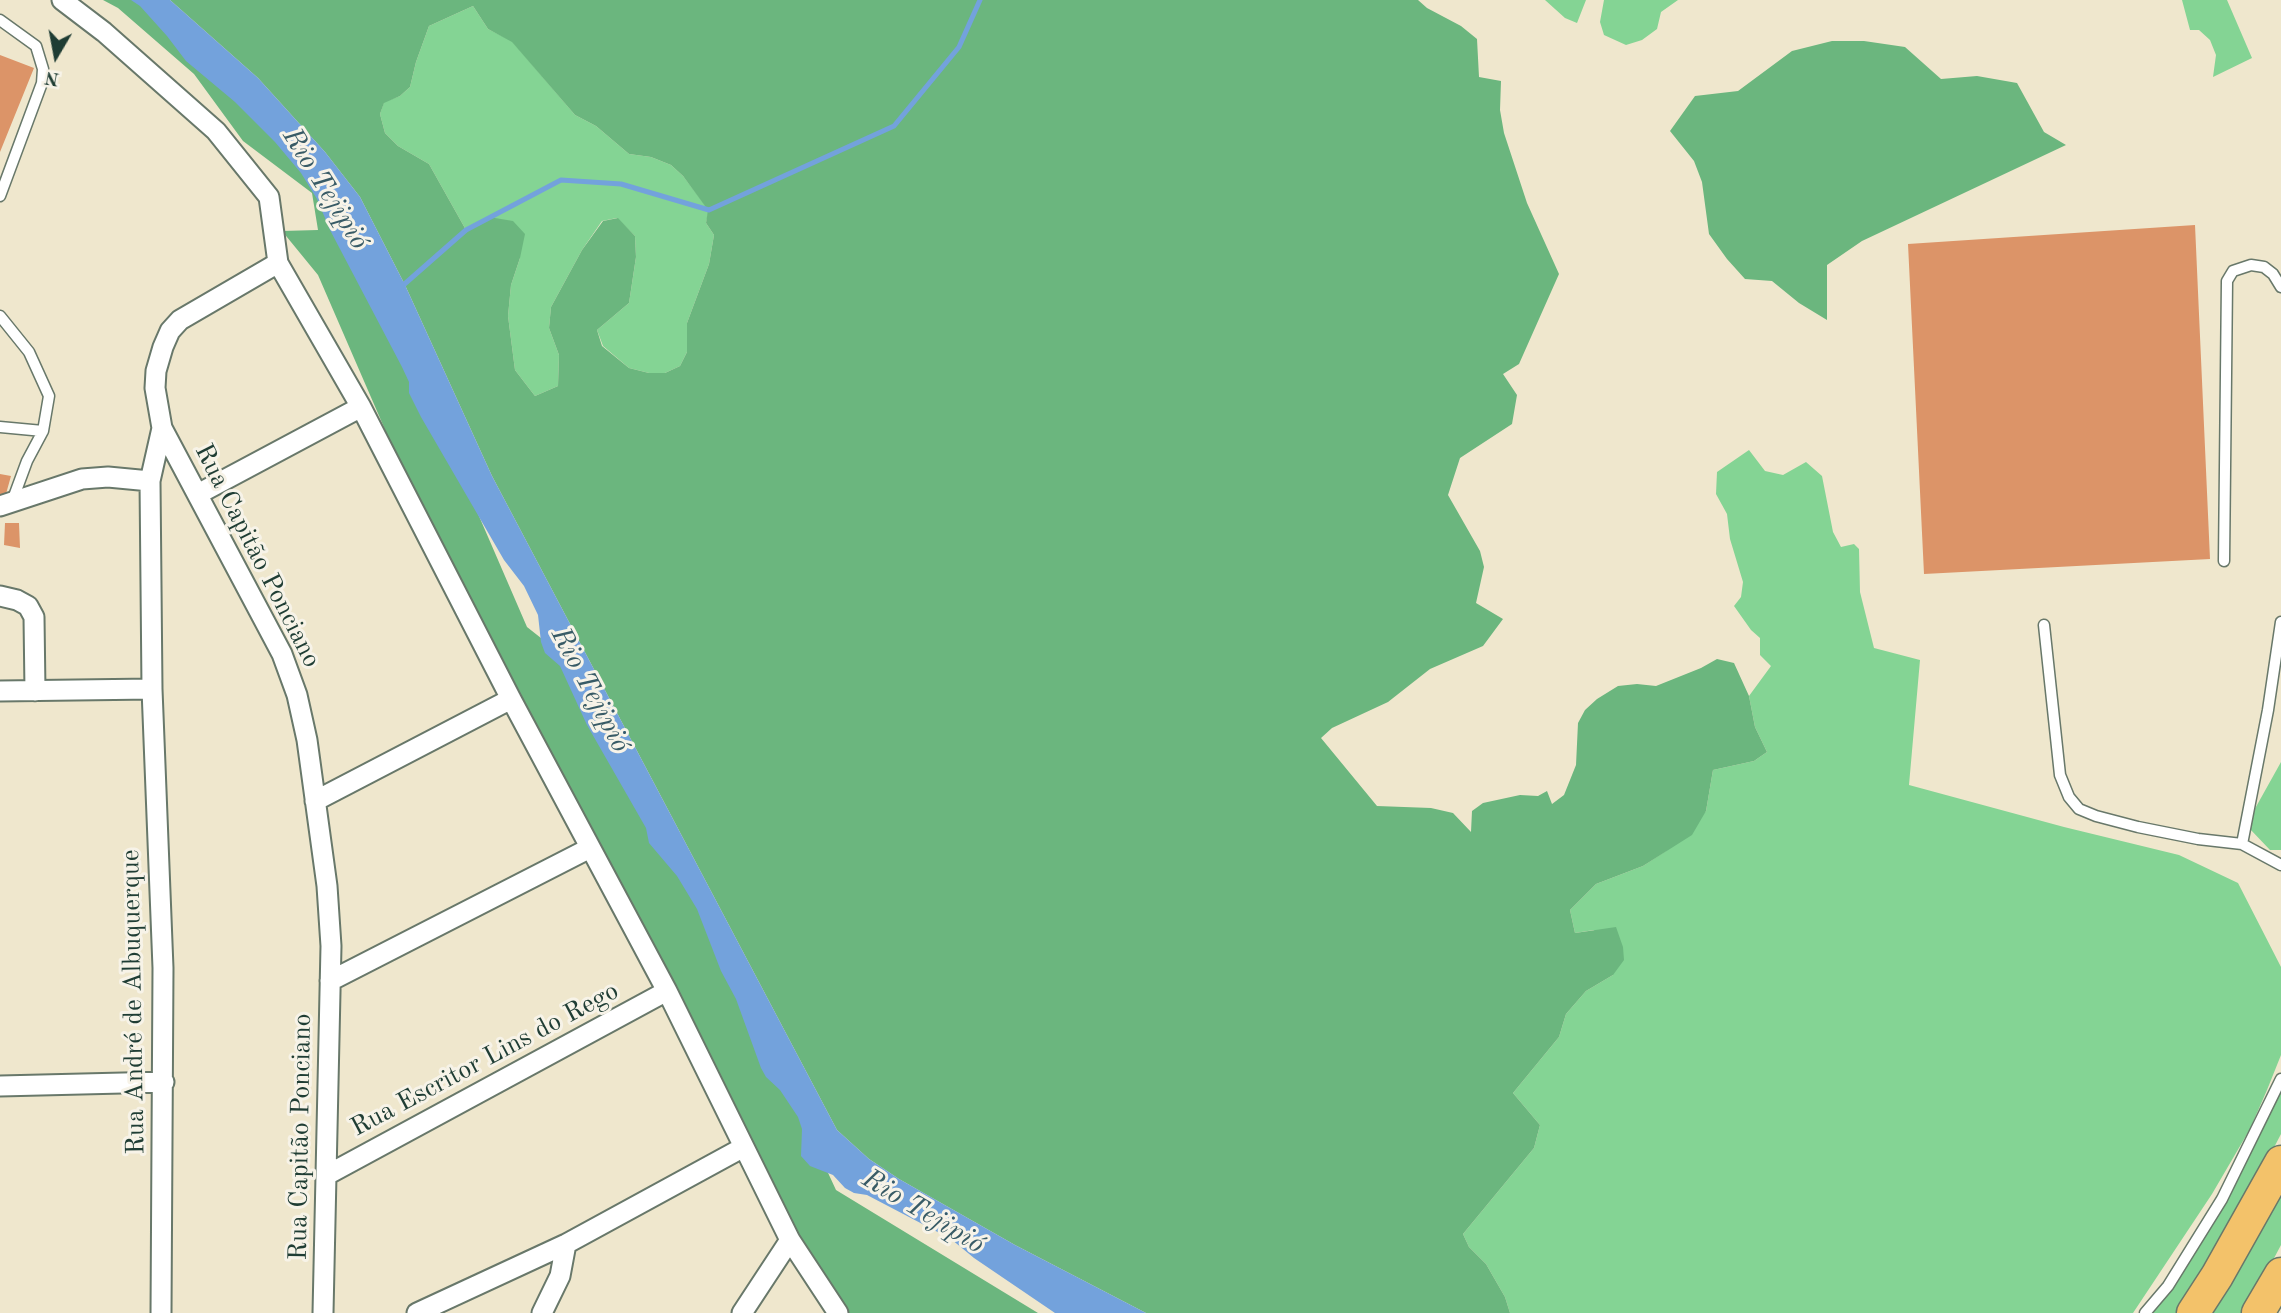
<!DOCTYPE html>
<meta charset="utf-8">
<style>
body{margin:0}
#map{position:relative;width:2281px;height:1313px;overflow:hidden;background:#efe7cd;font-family:"Old Standard TT",serif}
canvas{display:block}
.north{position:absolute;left:21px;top:21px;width:70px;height:70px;-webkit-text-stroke:5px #f7f3e8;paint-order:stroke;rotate:190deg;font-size:19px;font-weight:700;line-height:28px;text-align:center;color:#1f3d34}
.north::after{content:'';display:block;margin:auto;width:24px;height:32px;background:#1f3d34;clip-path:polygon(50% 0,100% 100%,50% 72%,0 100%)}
</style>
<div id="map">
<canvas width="2281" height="1313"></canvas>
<div class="north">N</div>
</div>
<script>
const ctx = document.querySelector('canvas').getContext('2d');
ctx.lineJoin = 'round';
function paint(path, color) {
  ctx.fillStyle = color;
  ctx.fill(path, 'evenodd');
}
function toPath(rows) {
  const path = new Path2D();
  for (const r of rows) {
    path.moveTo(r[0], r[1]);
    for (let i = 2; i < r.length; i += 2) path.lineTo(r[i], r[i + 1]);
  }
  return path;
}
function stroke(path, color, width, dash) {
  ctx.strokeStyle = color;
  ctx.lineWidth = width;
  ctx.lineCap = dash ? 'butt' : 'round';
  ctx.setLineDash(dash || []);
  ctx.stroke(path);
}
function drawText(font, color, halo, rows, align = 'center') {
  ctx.font = font + ' "Old Standard TT",serif';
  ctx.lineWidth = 6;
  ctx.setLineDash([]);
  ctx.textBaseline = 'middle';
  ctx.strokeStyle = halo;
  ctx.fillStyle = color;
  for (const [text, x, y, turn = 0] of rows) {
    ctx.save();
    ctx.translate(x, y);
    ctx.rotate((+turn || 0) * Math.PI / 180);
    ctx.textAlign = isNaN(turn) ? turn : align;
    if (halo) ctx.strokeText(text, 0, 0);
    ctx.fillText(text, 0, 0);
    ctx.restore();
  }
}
paint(toPath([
 [1545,0,1586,0,1577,23,1565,18],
 [1604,0,1678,0,1661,12,1657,29,1642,40,1626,45,1604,35,1600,22],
 [2182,0,2227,0,2252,58,2213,77,2216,55,2210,40,2199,30,2190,30],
 [473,6,488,29,512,41,575,115,596,126,629,154,651,157,671,165,683,176,709,210,706,223,714,235,709,264,687,323,687,352,680,366,665,373,649,373,629,368,603,346,597,330,629,303,636,257,635,236,617,218,602,221,582,250,551,307,549,328,559,355,558,386,535,396,515,370,508,316,511,285,520,258,466,230,429,164,398,146,385,133,380,114,384,102,400,96,410,87,416,62,429,26],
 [1749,450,1765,471,1783,475,1806,462,1822,476,1833,532,1841,547,1854,544,1859,549,1860,592,1874,648,1920,660,1909,785,2064,827,2179,855,2238,883,2281,967,2281,1055,2267,1090,2250,1129,2212,1194,2133,1313,1510,1313,1505,1297,1486,1264,1469,1247,1463,1234,1534,1148,1540,1125,1513,1093,1559,1037,1566,1014,1586,991,1613,975,1594,930,1575,933,1570,910,1596,884,1643,866,1666,851,1706,811,1713,770,1754,761,1767,752,1755,727,1749,696,1771,666,1760,655,1760,638,1751,630,1734,606,1741,597,1743,582,1730,539,1727,514,1716,494,1717,472],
 [2281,762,2281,850,2270,850,2250,829,2252,814],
 [2281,1092,2281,1134,2231,1230,2178,1313,2145,1313,2222,1199],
 [2281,1175,2281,1245,2247,1309,2244,1313,2199,1313]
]), '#84d494');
paint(toPath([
 [103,0,151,0,268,109,408,352,527,627,565,657,718,936,836,1190,1038,1313,842,1313,628,935,472,613,455,567,393,448,318,275,282,231,318,230,312,193,243,141,194,74,118,8],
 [170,0,1418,0,1427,8,1461,26,1477,39,1479,77,1501,81,1500,110,1504,133,1527,203,1559,274,1519,364,1503,374,1517,395,1512,424,1460,458,1448,495,1480,551,1484,567,1476,603,1503,619,1483,646,1430,669,1388,702,1332,728,1321,738,1377,806,1431,808,1453,813,1471,832,1472,811,1483,803,1520,795,1538,796,1547,791,1552,804,1564,795,1576,765,1578,723,1585,710,1597,699,1618,686,1637,684,1656,686,1701,668,1717,659,1734,663,1749,696,1755,727,1767,752,1754,761,1713,770,1706,811,1692,835,1643,866,1596,884,1570,910,1575,933,1616,927,1623,947,1624,960,1613,975,1586,991,1566,1014,1559,1037,1513,1093,1540,1125,1534,1148,1463,1234,1469,1247,1486,1264,1505,1297,1510,1313,1146,1313,1015,1245,899,1179,869,1159,837,1130,492,476,405,285,360,197,325,152,258,78],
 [473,6,488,29,512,42,575,115,596,126,629,154,651,157,671,165,683,176,708,210,706,223,714,235,709,264,687,323,687,352,680,366,665,373,649,373,629,368,602,346,597,330,629,303,636,257,635,236,618,218,603,221,582,250,551,307,549,328,559,355,558,386,535,396,515,370,508,316,511,285,520,258,525,234,513,221,489,217,466,230,429,164,398,146,385,133,380,114,384,103,400,96,410,87,416,62,429,26],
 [1832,41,1864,41,1905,47,1941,79,1977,76,2017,83,2044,132,2066,145,1862,241,1827,265,1827,320,1799,303,1772,281,1745,279,1727,259,1709,234,1702,182,1694,161,1670,131,1695,96,1738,91,1792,51]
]), '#6bb67e');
paint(toPath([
 [131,0,170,0,258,78,325,152,360,197,405,285,492,476,837,1130,869,1159,899,1179,1015,1245,1146,1313,1055,1313,974,1258,951,1239,867,1195,854,1193,845,1188,833,1175,810,1166,801,1156,802,1129,798,1117,780,1090,766,1077,761,1068,736,999,721,971,697,909,677,876,649,843,646,828,587,725,560,666,545,653,541,642,538,615,524,586,504,560,421,417,409,393,409,382,402,367,330,230,317,199,301,173,275,142,235,102,186,61,167,36,140,6]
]), '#73a2dc');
stroke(toPath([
 [400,288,466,230,561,180,621,184,709,210,894,126,959,47,980,0]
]), '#73a2dc', 5);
paint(toPath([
 [0,55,34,68,0,152],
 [2195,225,2210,559,1924,574,1908,244],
 [0,474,11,476,4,501,0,501],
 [5,523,19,523,20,548,4,545]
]), '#dc9468');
const service = toPath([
 [0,20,36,46,43,69,42,83,0,196],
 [0,316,29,352,49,396,43,431,27,461,13,499],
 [0,427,43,431],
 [2224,561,2227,281,2233,271,2251,265,2264,267,2273,274,2281,287],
 [2281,622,2268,710,2242,844,2281,865],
 [2044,625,2060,775,2069,797,2079,809,2096,816,2138,827,2198,839,2242,844],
 [2145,1313,2168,1286,2222,1199,2281,1079]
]);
const minor = toPath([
 [62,0,104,32,216,131,269,197,278,263,361,407,511,699,667,991,790,1240,838,1313],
 [278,263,180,320,170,331,163,347,156,371,155,388,162,428,282,654,297,695,307,740,327,886,331,946,323,1313],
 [198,494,361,407],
 [0,506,82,479,108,477,150,481],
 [0,596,17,600,28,606,34,617,35,691],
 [0,691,152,689],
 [315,801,511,699],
 [330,981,590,848],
 [0,1086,164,1082],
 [327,1175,667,991],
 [161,1313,163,968,152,689,150,481,162,428],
 [417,1313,566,1244,744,1147],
 [542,1313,560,1276,566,1244],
 [742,1313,790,1240]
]);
const trunk = toPath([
 [2193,1313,2217,1276,2281,1162],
 [2258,1313,2281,1274]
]);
stroke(service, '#68786a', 13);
stroke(minor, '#68786a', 23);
stroke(trunk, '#68786a', 35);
stroke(service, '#fff', 10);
stroke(minor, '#fff', 19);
stroke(trunk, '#f3c26a', 32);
drawText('26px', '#1f3d34', '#f7f3e8', [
 ["Rua Capitão Ponciano",257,556,63],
 ["Rua André de Albuquerque",134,1002,-91],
 ["Rua Escritor Lins do Rego",485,1060,-28],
 ["Rua Capitão Ponciano",301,1137,-89]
]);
drawText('italic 28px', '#385b66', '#f7f3e8', [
 ["Rio Tejipió",325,189,58],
 ["Rio Tejipió",590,690,62],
 ["Rio Tejipió",923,1212,31]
]);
</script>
